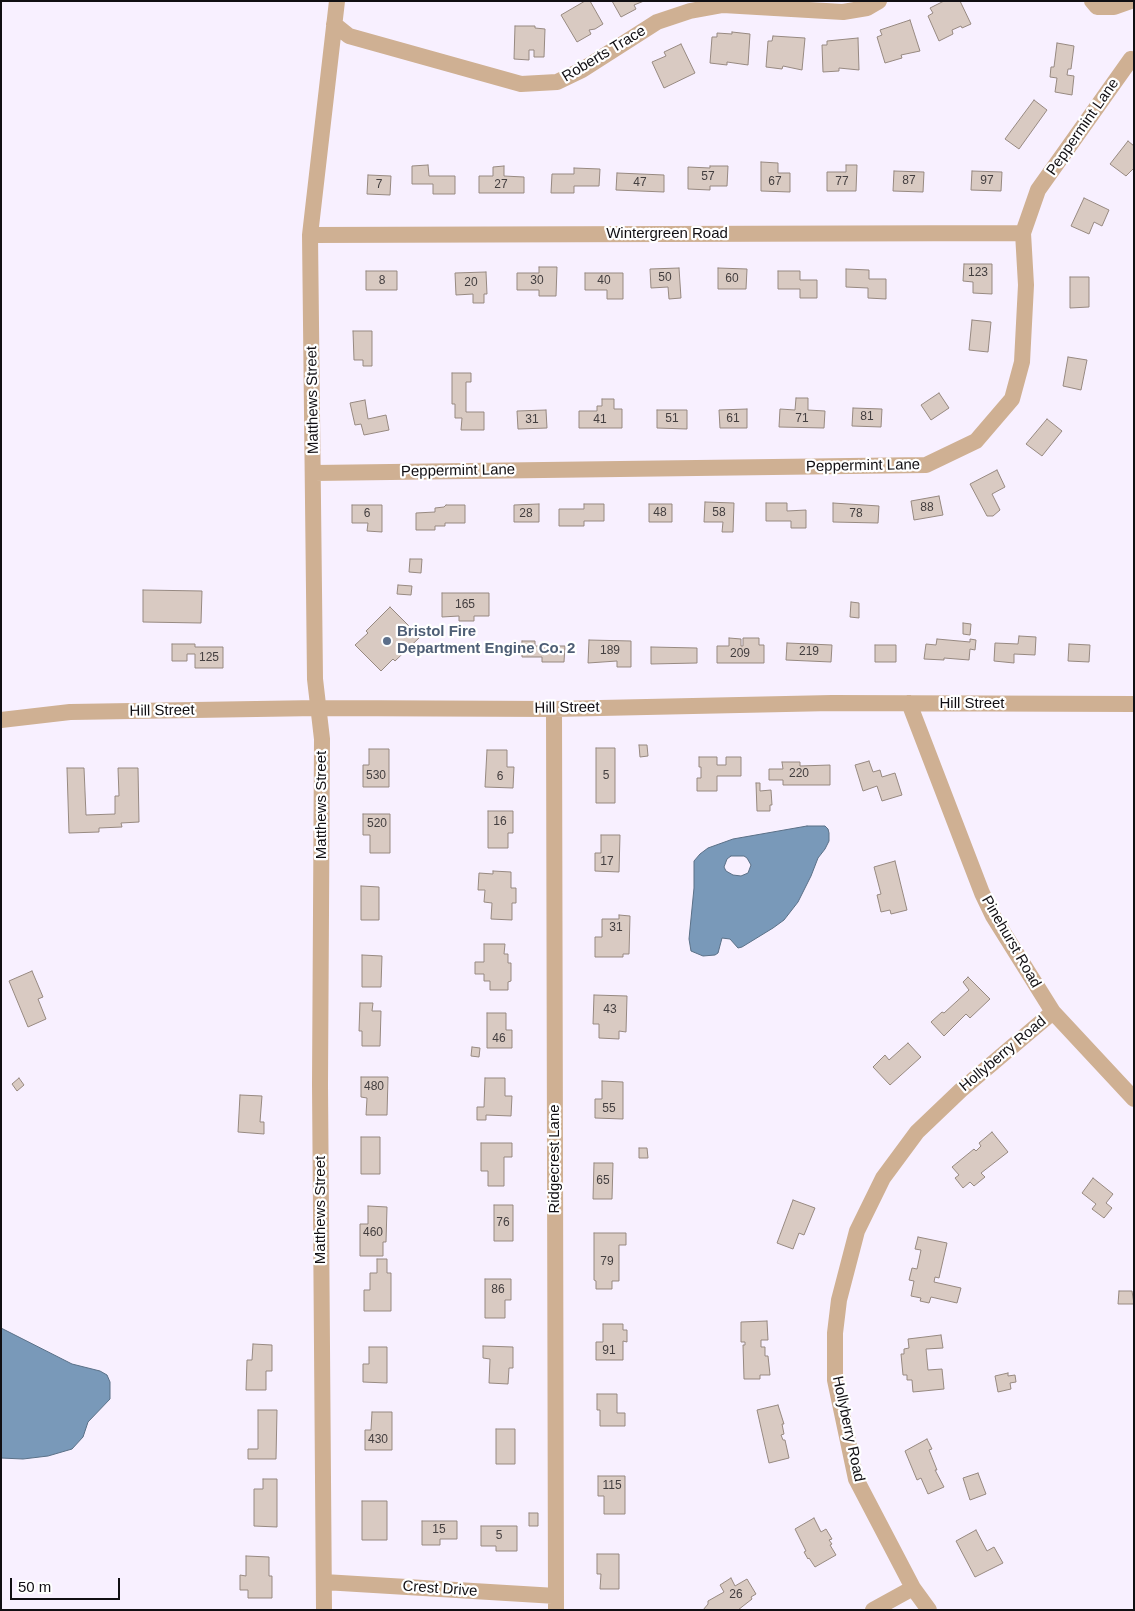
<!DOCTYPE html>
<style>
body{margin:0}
#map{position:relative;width:1135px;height:1611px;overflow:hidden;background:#f8f0ff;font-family:Helvetica,sans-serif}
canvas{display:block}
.frame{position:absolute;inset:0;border:2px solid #110f13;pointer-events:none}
.scale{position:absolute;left:10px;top:1578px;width:110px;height:22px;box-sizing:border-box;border:2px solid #110f13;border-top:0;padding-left:6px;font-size:15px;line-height:18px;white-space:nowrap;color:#110f13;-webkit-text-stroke:4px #fff;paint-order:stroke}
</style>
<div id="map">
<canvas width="1135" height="1611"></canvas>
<div class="frame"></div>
<div class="scale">50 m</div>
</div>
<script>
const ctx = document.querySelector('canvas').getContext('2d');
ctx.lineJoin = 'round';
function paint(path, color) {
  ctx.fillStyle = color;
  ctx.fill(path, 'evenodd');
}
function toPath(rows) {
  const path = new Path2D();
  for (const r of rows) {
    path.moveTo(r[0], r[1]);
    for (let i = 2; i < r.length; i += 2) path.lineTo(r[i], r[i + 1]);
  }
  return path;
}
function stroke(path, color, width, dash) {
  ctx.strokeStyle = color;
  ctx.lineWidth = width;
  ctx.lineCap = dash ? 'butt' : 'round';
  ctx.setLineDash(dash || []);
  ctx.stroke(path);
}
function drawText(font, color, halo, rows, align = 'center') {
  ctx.font = font + ' Helvetica,sans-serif';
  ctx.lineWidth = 4.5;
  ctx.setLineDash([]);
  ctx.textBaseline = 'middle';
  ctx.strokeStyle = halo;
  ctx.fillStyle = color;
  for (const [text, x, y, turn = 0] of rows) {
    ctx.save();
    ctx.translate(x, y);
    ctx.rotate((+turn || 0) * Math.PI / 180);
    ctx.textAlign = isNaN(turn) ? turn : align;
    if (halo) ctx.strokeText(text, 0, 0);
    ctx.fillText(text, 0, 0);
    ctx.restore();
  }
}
const water = toPath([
 [807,826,825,826,828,829,829,833,829,841,825,849,818,858,811,876,798,902,784,920,773,928,742,947,738,948,730,939,722,938,718,953,715,955,703,956,691,951,689,939,694,888,694,861,700,854,708,848,733,839,807,826],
 [731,856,744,856,747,858,751,865,748,873,741,876,733,875,726,871,724,867,727,859,731,856],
 [1,1328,72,1364,100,1371,107,1375,110,1382,110,1399,88,1422,83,1437,72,1449,48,1456,23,1459,1,1458,1,1328]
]);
paint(water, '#7999b9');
stroke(water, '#5a7087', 1);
const building = toPath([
 [585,1,590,1,603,24,595,29,589,30,591,34,577,42,561,15,585,1],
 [612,1,644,1,634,5,636,9,621,17,612,1],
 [944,1,960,1,971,24,962,28,961,26,952,30,953,34,939,41,928,16,933,13,930,8,944,1],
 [910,20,920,51,901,55,902,58,885,63,877,37,882,35,880,30,910,20],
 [515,26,535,26,535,28,545,29,544,57,534,57,534,50,529,50,529,60,514,59,515,26],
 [732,32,750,34,748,65,727,62,727,65,710,63,712,37,717,37,717,33,732,34,732,32],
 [773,36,805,38,802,70,783,66,782,69,766,67,768,41,772,41,773,36],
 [858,38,859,70,839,68,839,71,823,72,822,45,827,45,827,41,858,38],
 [1057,43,1074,46,1071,69,1068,69,1067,75,1074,76,1072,95,1055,92,1057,78,1050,77,1051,67,1054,67,1057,43],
 [681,44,695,73,664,88,652,62,666,56,664,52,681,44],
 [1034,100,1047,110,1019,149,1005,139,1034,100],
 [1128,141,1134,146,1134,168,1126,176,1110,164,1128,141],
 [761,162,778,163,778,173,790,173,790,192,761,191,761,162],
 [428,165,429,176,455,176,455,194,433,194,433,184,412,184,412,166,428,165],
 [846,165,857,165,856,191,827,191,827,172,846,172,846,165],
 [504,166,504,176,524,177,524,193,479,193,479,176,493,176,493,167,504,166],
 [710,166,728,166,727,186,710,186,710,190,688,189,688,167,710,168,710,166],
 [574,168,600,169,599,186,574,186,574,193,551,193,552,174,574,174,574,168],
 [894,171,924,172,923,192,893,191,894,171],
 [972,171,1002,172,1001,191,971,190,972,171],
 [617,173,664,175,664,192,616,190,617,173],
 [368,175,391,176,390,195,367,194,368,175],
 [1084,198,1109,210,1102,226,1094,222,1089,234,1071,226,1084,198],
 [964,264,992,264,992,294,973,293,973,282,963,281,964,264],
 [539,267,557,267,556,296,539,296,539,290,517,290,517,273,539,273,539,267],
 [679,268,681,298,669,299,668,287,651,288,650,269,679,268],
 [718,268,747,269,746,289,718,289,718,268],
 [846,269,869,270,869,279,886,279,886,299,868,298,868,288,846,287,846,269],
 [366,271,397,271,397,290,366,290,366,271],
 [778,271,800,271,800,280,817,280,817,298,800,298,800,289,778,289,778,271],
 [486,272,487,294,484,294,484,303,473,303,473,294,456,295,455,273,486,272],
 [585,273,623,273,623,299,607,299,607,290,585,290,585,273],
 [1070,277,1089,277,1089,307,1070,308,1070,277],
 [972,320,991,322,988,352,969,350,972,320],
 [353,331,372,331,372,366,363,366,363,360,354,360,353,331],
 [1068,357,1087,360,1081,390,1063,386,1068,357],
 [452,373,471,373,471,382,466,382,466,412,484,412,484,430,461,430,462,418,455,418,455,404,452,404,452,373],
 [939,393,949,408,931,420,921,405,939,393],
 [796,398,808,398,808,410,825,411,824,428,779,427,780,409,795,410,796,398],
 [602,399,614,399,614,409,622,409,622,428,579,428,579,411,597,411,597,406,602,406,602,399],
 [365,400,368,419,386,415,389,430,364,435,361,424,355,425,350,403,365,400],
 [853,408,882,409,881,427,852,426,853,408],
 [747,409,747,428,720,428,719,410,747,409],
 [546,410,547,428,518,429,517,411,546,410],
 [657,410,687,410,687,429,657,428,657,410],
 [1047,419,1062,431,1042,456,1026,444,1047,419],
 [997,470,1005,487,992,494,1000,510,993,516,987,516,970,484,997,470],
 [939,496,943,515,914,520,911,501,939,496],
 [705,502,734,503,733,532,722,532,723,522,704,522,705,502],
 [766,503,787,503,787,511,806,510,806,528,791,528,791,521,766,521,766,503],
 [833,503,879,506,878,523,833,522,833,503],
 [539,504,539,522,514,522,514,505,539,504],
 [584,504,604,504,604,521,584,521,584,526,559,526,559,509,584,509,584,504],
 [649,504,672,504,672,522,649,522,649,504],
 [352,505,382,505,382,532,367,531,368,523,352,523,352,505],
 [446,505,465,505,465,523,445,523,445,526,435,526,435,530,416,530,416,513,435,512,435,508,444,507,446,505],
 [410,559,422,559,421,573,409,572,410,559],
 [398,585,412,586,411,595,397,594,398,585],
 [143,590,202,591,201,623,143,622,143,590],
 [442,593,489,593,489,616,474,616,474,621,459,621,459,616,442,617,442,593],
 [851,602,859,603,859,618,850,617,851,602],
 [390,607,420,637,395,661,393,659,381,671,355,645,368,633,366,631,390,607],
 [963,623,971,624,970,635,963,634,963,623],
 [1019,636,1036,637,1035,655,1014,654,1014,663,994,661,995,643,1018,644,1019,636],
 [729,638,741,639,741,646,743,646,743,638,759,638,759,645,764,645,764,663,717,663,717,646,729,646,729,638],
 [937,639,970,642,970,639,976,640,975,650,970,649,969,660,944,658,944,660,924,659,926,644,936,645,937,639],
 [589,640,631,641,631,667,617,667,617,661,588,663,589,640],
 [522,641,535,641,535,646,565,646,564,662,542,662,542,657,522,657,522,641],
 [787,643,832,645,831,662,786,660,787,643],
 [172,644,195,644,195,647,223,647,223,668,195,668,195,654,187,654,187,661,172,661,172,644],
 [1069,644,1090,645,1089,662,1068,661,1069,644],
 [875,645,896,645,896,662,875,662,875,645],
 [651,647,697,648,697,663,651,664,651,647],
 [639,745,647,745,648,756,640,757,639,745],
 [596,748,615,748,615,803,596,803,596,748],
 [369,749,389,749,389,787,363,787,363,765,369,765,369,749],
 [487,750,507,750,507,767,514,767,513,788,485,787,487,750],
 [699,757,717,757,717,765,726,765,726,757,741,757,741,776,717,776,717,791,697,791,697,778,701,778,701,767,699,767,699,757],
 [869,761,873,772,880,770,882,777,895,773,902,795,882,801,877,786,863,791,855,765,869,761],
 [782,762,800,762,800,766,830,765,830,785,783,785,783,780,769,780,769,769,783,769,782,762],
 [67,768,84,768,86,815,115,814,115,796,119,796,118,768,138,768,139,822,121,823,122,827,99,828,99,832,69,833,67,768],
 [756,783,760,783,760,791,771,790,772,805,770,805,770,811,757,811,756,783],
 [488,811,513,811,513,833,508,833,508,848,488,848,488,811],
 [363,814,390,814,390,853,370,853,370,835,363,835,363,814],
 [601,835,620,835,619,872,595,871,595,853,601,853,601,835],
 [895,861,907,910,891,914,890,910,881,912,877,895,881,894,874,867,895,861],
 [493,871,511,872,511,888,516,888,516,903,512,903,512,920,491,919,492,903,484,902,485,890,478,890,479,873,493,874,493,871],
 [361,886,379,887,379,920,361,920,361,886],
 [619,915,630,916,629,954,623,954,623,957,595,957,595,937,602,937,602,919,619,919,619,915],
 [484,944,505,944,504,954,508,954,508,963,511,963,511,981,508,982,508,990,490,990,490,981,484,981,484,974,475,974,475,962,484,962,484,944],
 [362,955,382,956,381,987,362,987,362,955],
 [32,971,43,997,38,999,46,1019,28,1027,9,981,32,971],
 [968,977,990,999,970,1018,966,1014,944,1036,931,1022,942,1012,944,1013,969,990,963,982,968,977],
 [594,995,627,996,626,1032,619,1031,619,1039,599,1038,599,1024,593,1024,594,995],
 [360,1003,373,1003,372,1011,381,1011,380,1046,362,1046,362,1031,359,1031,360,1003],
 [487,1013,506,1013,506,1030,512,1030,512,1048,487,1048,487,1013],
 [908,1043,921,1057,890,1085,873,1067,885,1055,889,1060,908,1043],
 [472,1047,480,1048,479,1057,471,1056,472,1047],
 [361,1077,388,1077,387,1115,366,1115,367,1098,361,1097,361,1077],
 [19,1078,24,1085,17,1091,12,1084,19,1078],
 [485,1078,505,1078,505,1096,512,1096,511,1116,486,1115,486,1120,477,1120,477,1107,484,1107,485,1078],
 [602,1081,623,1082,623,1119,595,1118,595,1099,602,1099,602,1081],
 [240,1095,262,1096,260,1122,264,1122,264,1134,238,1132,240,1095],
 [992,1132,1008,1152,981,1173,985,1177,974,1186,970,1182,963,1188,955,1178,959,1175,952,1167,974,1149,976,1151,981,1146,979,1143,992,1132],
 [361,1137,380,1137,380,1174,361,1174,361,1137],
 [481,1143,512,1143,512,1157,504,1157,504,1186,488,1186,488,1171,481,1171,481,1143],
 [639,1148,647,1148,648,1158,639,1158,639,1148],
 [594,1163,613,1163,612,1199,593,1199,594,1163],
 [1093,1178,1113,1194,1106,1203,1112,1208,1104,1218,1092,1209,1096,1204,1082,1193,1093,1178],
 [793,1200,815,1208,804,1235,799,1233,793,1249,777,1243,793,1200],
 [494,1205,513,1205,513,1241,494,1241,494,1205],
 [368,1206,387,1207,386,1242,383,1242,383,1256,360,1256,360,1224,368,1224,368,1206],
 [594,1233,626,1233,626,1245,619,1245,619,1281,612,1281,612,1289,596,1289,596,1281,594,1280,594,1233],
 [918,1237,947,1243,939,1278,935,1277,934,1282,961,1288,957,1303,931,1297,929,1303,920,1301,921,1298,911,1296,914,1281,909,1280,912,1268,917,1269,921,1250,915,1249,918,1237],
 [377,1259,387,1259,387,1273,391,1273,391,1311,364,1311,364,1290,370,1290,370,1273,377,1273,377,1259],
 [485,1279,511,1279,511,1300,505,1300,505,1318,485,1318,485,1279],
 [1119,1291,1132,1291,1134,1304,1118,1304,1119,1291],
 [767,1321,768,1340,761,1340,761,1347,765,1347,765,1356,768,1356,770,1375,760,1375,760,1379,744,1379,743,1345,745,1345,745,1342,741,1342,741,1322,767,1321],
 [603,1324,623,1324,623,1330,627,1330,627,1342,623,1341,623,1360,596,1360,596,1342,603,1342,603,1324],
 [941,1335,943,1348,926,1349,928,1370,942,1369,944,1389,913,1392,912,1380,907,1380,907,1375,903,1375,901,1354,904,1354,904,1349,909,1348,908,1339,941,1335],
 [253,1344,272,1345,272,1371,266,1371,266,1390,246,1390,247,1360,252,1360,253,1344],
 [483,1346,513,1347,513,1368,509,1368,508,1384,489,1383,490,1359,483,1358,483,1346],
 [369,1347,387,1347,387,1383,363,1382,363,1364,369,1364,369,1347],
 [1008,1373,1008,1376,1015,1375,1016,1382,1010,1383,1011,1389,998,1392,995,1376,1008,1373],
 [597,1394,617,1394,617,1413,625,1413,625,1426,600,1426,600,1410,597,1410,597,1394],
 [778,1405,784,1424,782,1424,784,1434,781,1435,783,1440,785,1440,789,1458,769,1463,757,1410,778,1405],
 [258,1410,277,1410,276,1459,248,1459,248,1449,258,1449,258,1410],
 [372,1412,392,1412,392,1450,365,1450,365,1430,371,1430,372,1412],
 [496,1429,515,1429,515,1464,496,1464,496,1429],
 [927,1439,932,1449,929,1450,937,1470,935,1470,944,1487,928,1494,921,1478,917,1480,905,1451,927,1439],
 [978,1473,986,1494,970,1500,963,1478,978,1473],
 [598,1476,625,1476,625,1514,604,1514,604,1496,598,1496,598,1476],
 [263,1479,277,1479,277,1527,254,1526,254,1489,263,1489,263,1479],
 [362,1501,387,1501,387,1540,362,1540,362,1501],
 [529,1513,538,1513,538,1526,529,1526,529,1513],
 [814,1518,821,1532,826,1529,832,1539,829,1540,832,1544,830,1545,836,1555,815,1567,809,1558,808,1559,804,1552,806,1551,795,1529,814,1518],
 [422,1521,457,1521,457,1539,440,1539,440,1545,422,1545,422,1521],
 [481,1526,517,1526,517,1551,496,1551,496,1546,481,1546,481,1526],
 [976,1530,987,1551,994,1547,1003,1563,975,1577,956,1541,976,1530],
 [597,1554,619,1554,619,1589,600,1589,601,1574,597,1574,597,1554],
 [246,1556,269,1557,269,1576,272,1576,272,1598,248,1598,248,1590,240,1590,240,1575,246,1576,246,1556],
 [731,1578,735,1586,747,1579,756,1594,751,1597,752,1599,738,1610,703,1610,708,1604,708,1601,724,1592,720,1585,731,1578]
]);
paint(building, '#d9cac2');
stroke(building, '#978981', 1);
stroke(toPath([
 [1092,1,1097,7,1114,7,1131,1],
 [334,24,349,36,521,84,557,82,582,70,657,22,690,11,723,5,843,12,867,8,879,1],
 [310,235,1023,233],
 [314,473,926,465,976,441,1012,399,1022,362,1026,285,1023,233,1038,190,1131,59],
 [909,703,982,893,993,916,1053,1012,1134,1099],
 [554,709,556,1610],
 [1,720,70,712,318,708,554,709,832,703,1134,704],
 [324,1582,556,1596],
 [324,1610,320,1084,322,739,315,679,310,235,337,1],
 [873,1610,913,1588],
 [929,1610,913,1588,856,1479,835,1380,835,1333,839,1300,857,1231,883,1178,917,1132,961,1090,1053,1012]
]), '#cfb093', 16);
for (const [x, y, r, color] of [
 [387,641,5,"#5c6f8a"]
]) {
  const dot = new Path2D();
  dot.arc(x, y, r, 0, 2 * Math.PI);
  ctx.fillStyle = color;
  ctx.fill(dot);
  stroke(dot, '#fff', 2);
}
drawText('12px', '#433e3f', null, [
 ["57",708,177],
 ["87",909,181],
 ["97",987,181],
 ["67",775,182],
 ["77",842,182],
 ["47",640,183],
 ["7",379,185],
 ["27",501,185],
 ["123",978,273],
 ["50",665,278],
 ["60",732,279],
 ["8",382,281],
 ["30",537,281],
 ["40",604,281],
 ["20",471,283],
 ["81",867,417],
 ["51",672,419],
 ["61",733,419],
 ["71",802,419],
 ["31",532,420],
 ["41",600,420],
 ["88",927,508],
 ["48",660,513],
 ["58",719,513],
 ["6",367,514],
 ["28",526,514],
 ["78",856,514],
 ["165",465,605],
 ["189",610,651],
 ["219",809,652],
 ["209",740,654],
 ["125",209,658],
 ["220",799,774],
 ["530",376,776],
 ["5",606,776],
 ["6",500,777],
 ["16",500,822],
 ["520",377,824],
 ["17",607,862],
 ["31",616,928],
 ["43",610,1010],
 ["46",499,1039],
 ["480",374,1087],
 ["55",609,1109],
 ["65",603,1181],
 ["76",503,1223],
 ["460",373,1233],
 ["79",607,1262],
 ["86",498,1290],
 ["91",609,1351],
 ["430",378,1440],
 ["115",612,1486],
 ["15",439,1530],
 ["5",499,1536],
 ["26",736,1595]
]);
drawText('15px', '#110f13', '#fff', [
 ["Roberts Trace",604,54,-31],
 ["Peppermint Lane",1083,127,-55],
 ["Wintergreen Road",667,234],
 ["Matthews Street",313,400,-91],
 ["Peppermint Lane",863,466,-1],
 ["Peppermint Lane",458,471,-1],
 ["Hill Street",972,704],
 ["Hill Street",567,708,-1],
 ["Hill Street",162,711,-1],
 ["Matthews Street",322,805,-90],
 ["Pinehurst Road",1011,942,60],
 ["Hollyberry Road",1003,1054,-40],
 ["Ridgecrest Lane",555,1159,-90],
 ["Matthews Street",321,1210,-90],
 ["Hollyberry Road",848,1429,78],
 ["Crest Drive",440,1589,4]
]);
drawText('bold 15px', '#4e5e75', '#fff', [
 ["Bristol Fire",397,632],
 ["Department Engine Co. 2",397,649]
], 'left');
</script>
